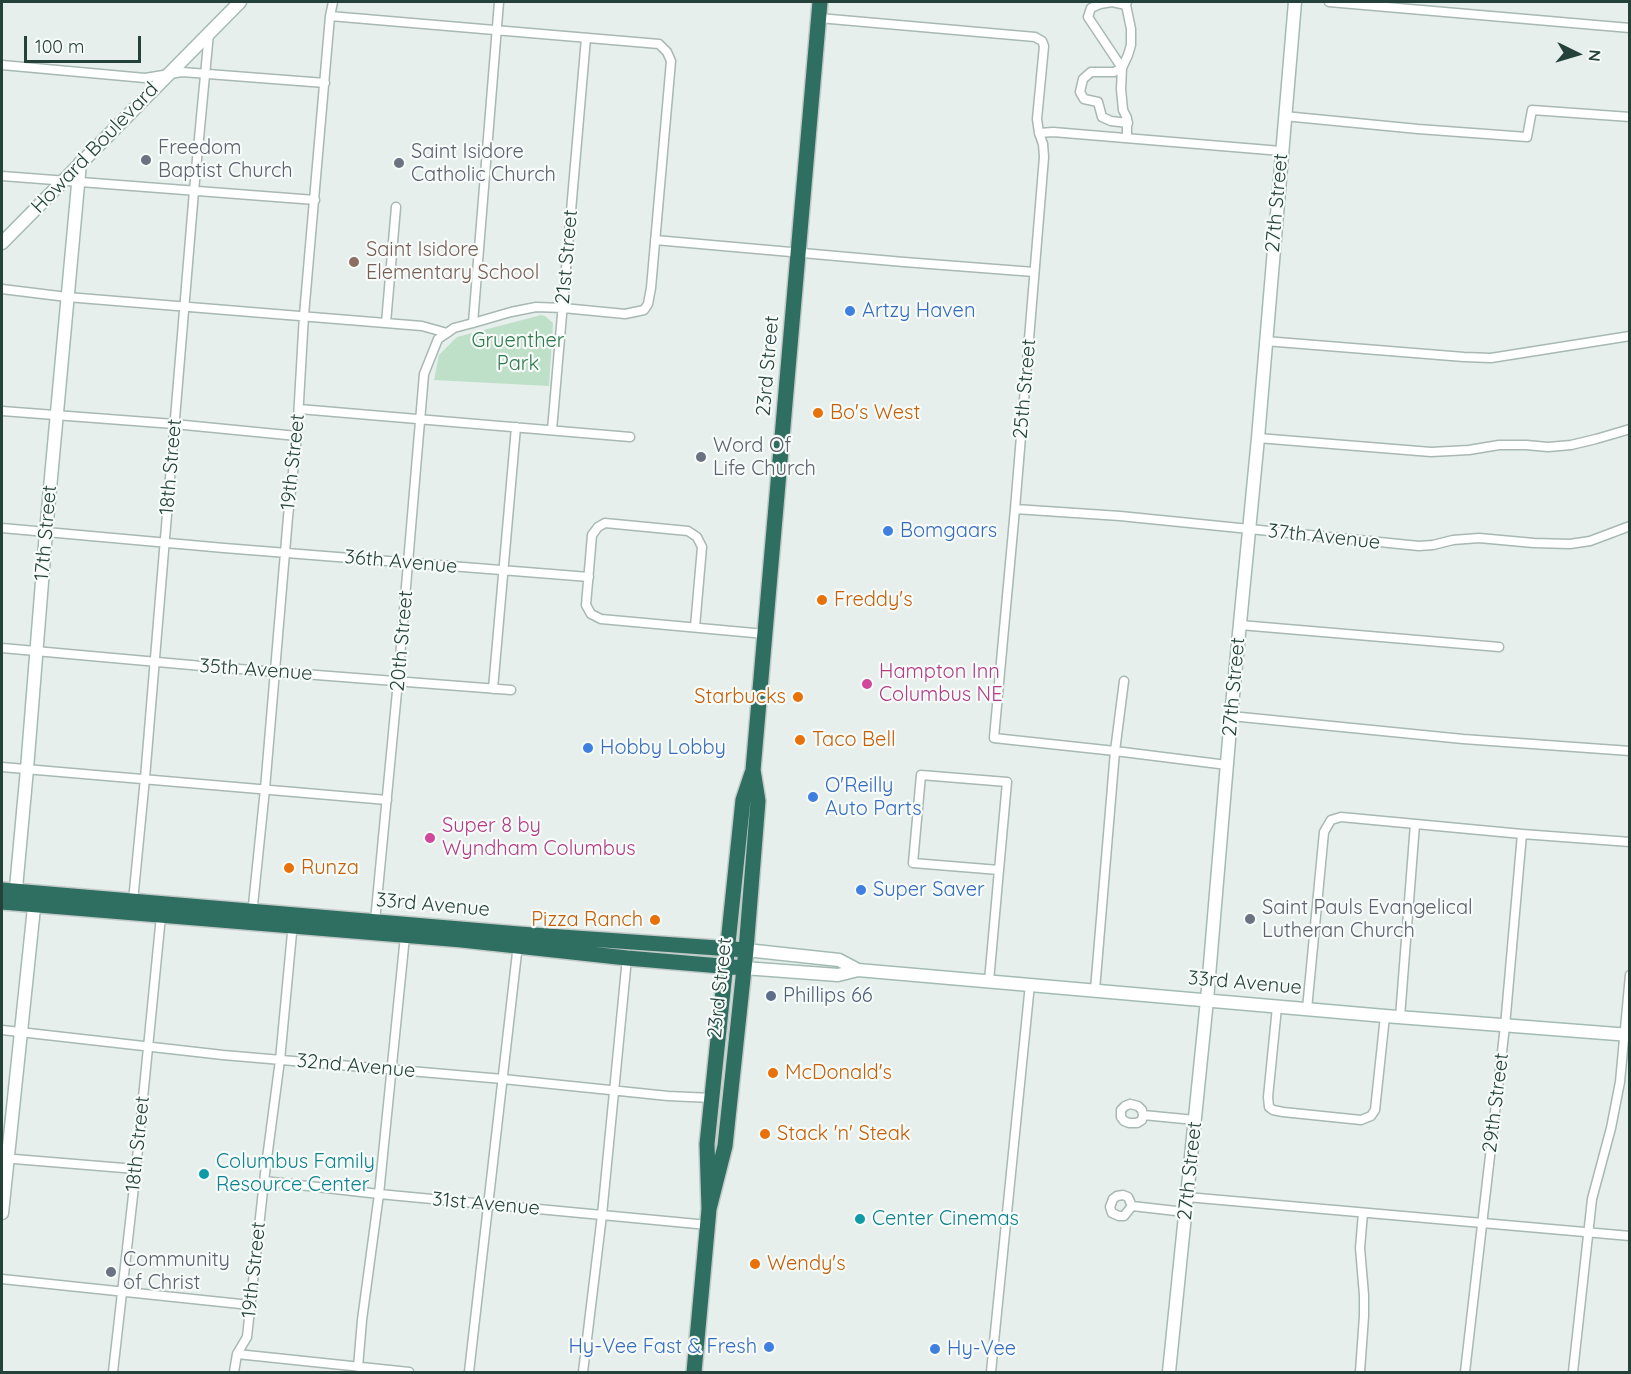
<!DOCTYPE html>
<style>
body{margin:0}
#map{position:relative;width:1631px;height:1374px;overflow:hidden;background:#e6efeb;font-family:Quicksand,sans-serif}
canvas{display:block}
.frame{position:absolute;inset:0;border:3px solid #24423a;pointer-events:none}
.north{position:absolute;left:1547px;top:24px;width:60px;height:60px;-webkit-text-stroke:4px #f7fbf9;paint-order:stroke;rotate:95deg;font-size:16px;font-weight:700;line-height:24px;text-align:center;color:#24423a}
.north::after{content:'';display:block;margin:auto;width:21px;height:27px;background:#24423a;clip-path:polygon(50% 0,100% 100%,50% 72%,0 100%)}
.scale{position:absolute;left:24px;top:36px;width:117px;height:27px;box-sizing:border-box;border:3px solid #24423a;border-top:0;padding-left:8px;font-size:18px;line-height:21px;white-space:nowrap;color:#24423a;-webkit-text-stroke:4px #f7fbf9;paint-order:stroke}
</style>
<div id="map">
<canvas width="1631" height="1374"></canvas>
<div class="frame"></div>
<div class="north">N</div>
<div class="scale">100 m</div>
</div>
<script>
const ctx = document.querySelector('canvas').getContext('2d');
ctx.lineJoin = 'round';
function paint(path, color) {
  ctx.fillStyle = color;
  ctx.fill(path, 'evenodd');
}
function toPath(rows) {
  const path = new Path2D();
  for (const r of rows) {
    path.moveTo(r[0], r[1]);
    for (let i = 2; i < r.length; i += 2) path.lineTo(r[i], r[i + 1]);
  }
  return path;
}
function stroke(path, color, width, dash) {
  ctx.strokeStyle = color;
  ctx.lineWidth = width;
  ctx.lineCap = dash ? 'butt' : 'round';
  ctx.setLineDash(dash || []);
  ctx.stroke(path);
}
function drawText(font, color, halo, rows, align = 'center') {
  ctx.font = font + ' Quicksand,sans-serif';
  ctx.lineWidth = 4.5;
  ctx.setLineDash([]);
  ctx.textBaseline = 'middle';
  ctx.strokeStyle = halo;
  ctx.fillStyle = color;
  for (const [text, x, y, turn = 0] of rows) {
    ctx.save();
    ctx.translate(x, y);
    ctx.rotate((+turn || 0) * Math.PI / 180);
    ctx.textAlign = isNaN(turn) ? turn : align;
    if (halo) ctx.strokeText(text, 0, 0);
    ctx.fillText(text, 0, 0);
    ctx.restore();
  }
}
paint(toPath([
 [541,315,545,316,553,323,549,386,434,380,439,355,457,337]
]), '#bfe0c8');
const street = toPath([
 [1127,2,1126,5,1131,29,1131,45,1128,55,1122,68,1121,89,1123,110,1127,118,1127,138],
 [1329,2,1630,28],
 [1126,5,1112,2,1100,4,1091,8,1088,17,1122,68,1114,72,1091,72,1083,79,1080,92,1084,99,1098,102,1102,117,1111,121,1128,123],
 [819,18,1035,37,1042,41,1044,46,1037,119,1039,133,1043,144,1044,157,1015,509,994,738,1115,751,1227,765],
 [2,65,145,78,182,72,325,83],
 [1284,116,1418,129,1527,137,1532,110,1630,117],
 [1039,133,1053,132,1281,151],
 [2,176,315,200],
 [655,240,904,262,1034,272],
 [2,289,67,297,422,326,447,333,454,328,473,323,511,312,536,307,563,308,625,314,644,310,648,304,651,288,671,61,667,52,659,44,330,16],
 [386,323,396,207],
 [473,323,499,2],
 [1265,341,1464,357,1491,358,1630,336],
 [299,409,630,437],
 [2,411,174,424,297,436],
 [552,430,586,38],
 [1258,438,1431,452,1469,450,1499,445,1526,445,1548,447,1571,445,1596,439,1630,429],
 [1015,509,1120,516,1419,546,1433,545,1453,540,1479,538,1534,543,1570,544,1590,541,1630,526],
 [2,528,224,548,589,577],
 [1240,625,1499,647],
 [695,627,702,547,697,537,688,531,605,523,598,527,592,535,586,605,591,614,601,619,765,634],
 [2,648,213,667,511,690],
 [493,689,516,427],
 [1231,716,1463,739,1630,751],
 [2,767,387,800],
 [921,775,1007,782,999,870,913,863,921,775],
 [133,901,145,778,194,191,209,33],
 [252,915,265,789,288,517,297,436,304,315,330,16,333,2],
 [375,921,398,681,424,374,438,339,447,333],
 [989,981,999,870],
 [1095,990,1115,751,1124,681],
 [1277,1007,1268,1097,1269,1107,1273,1110,1283,1112,1361,1120,1371,1116,1375,1110,1385,1016],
 [1307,1009,1324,832,1331,820,1341,817,1522,834,1630,842],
 [1400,1017,1415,824],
 [2,1030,223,1055,503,1079,668,1096,712,1098],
 [1130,1104,1138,1106,1142,1110,1143,1115,1142,1120,1137,1123,1129,1123,1124,1121,1121,1117,1121,1110,1125,1106,1130,1104],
 [1143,1115,1195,1120],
 [2,1158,136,1169],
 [264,1181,379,1194,708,1225],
 [1123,1195,1128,1197,1132,1206,1124,1216,1119,1216,1112,1213,1110,1207,1113,1199,1117,1196,1123,1195],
 [1187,1197,1630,1236],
 [1132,1206,1185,1212],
 [2,1279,250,1305],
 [237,1354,409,1372],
 [358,1367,362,1320,379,1194,405,936],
 [113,1372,136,1169,161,916],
 [234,1372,237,1354,247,1337,264,1181,280,1060,293,922],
 [469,1372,518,944],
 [583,1372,602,1215,627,958],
 [991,1372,1030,984],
 [1360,1372,1364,1316,1364,1295,1360,1248,1363,1213],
 [1465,1372,1505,1026,1522,834],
 [1573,1372,1592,1199,1611,1128,1620,1082,1630,975]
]);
const secondary = toPath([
 [2,243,240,2],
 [15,899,27,769,46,532,80,163],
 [746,950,839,960,858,970],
 [744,968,838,975,858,970,1385,1016,1630,1035],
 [2,1213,35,898],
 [1169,1372,1207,1000,1231,716,1258,438,1295,2]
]);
const highway = toPath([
 [2,890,519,934,746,950],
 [2,902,462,940,627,958,744,968],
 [709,1209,725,1146,746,950,758,801,753,770,820,2],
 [694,1372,709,1209,707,1144,743,800,752,773]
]);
stroke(street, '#a8b8b2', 11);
stroke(secondary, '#a4bbb3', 15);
stroke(highway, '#c2cac8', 18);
stroke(street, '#fff', 8);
stroke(secondary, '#fff', 12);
stroke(highway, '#2f6f62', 15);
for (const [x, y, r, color] of [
 [146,160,6,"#6b7280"],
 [399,163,6,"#6b7280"],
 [354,262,6,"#8d6e63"],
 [850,311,6,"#3f7fe0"],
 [818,413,6,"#e8710a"],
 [701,457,6,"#6b7280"],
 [888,531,6,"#3f7fe0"],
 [822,600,6,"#e8710a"],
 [867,684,6,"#d1479c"],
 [798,697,6,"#e8710a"],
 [800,740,6,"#e8710a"],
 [588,748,6,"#3f7fe0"],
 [813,797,6,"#3f7fe0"],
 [430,838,6,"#d1479c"],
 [289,868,6,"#e8710a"],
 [861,890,6,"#3f7fe0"],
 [1250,919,6,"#6b7280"],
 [655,920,6,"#e8710a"],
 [771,996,6,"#5c6f8a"],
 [773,1073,6,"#e8710a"],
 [765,1134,6,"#e8710a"],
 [204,1174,6,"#0f9aa8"],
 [860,1219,6,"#0f9aa8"],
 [755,1264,6,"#e8710a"],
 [111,1272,6,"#6b7280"],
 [769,1347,6,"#3f7fe0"],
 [935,1349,6,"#3f7fe0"]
]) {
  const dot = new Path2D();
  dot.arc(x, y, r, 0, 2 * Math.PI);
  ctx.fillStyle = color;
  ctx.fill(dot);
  stroke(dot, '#f7fbf9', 2);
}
drawText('20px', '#24423a', '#f7fbf9', [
 ["Howard Boulevard",95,148,-46],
 ["27th Street",1277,203,-85],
 ["21st Street",567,257,-85],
 ["23rd Street",768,366,-85],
 ["25th Street",1025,389,-85],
 ["19th Street",293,462,-84],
 ["18th Street",171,467,-85],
 ["17th Street",46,533,-85],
 ["37th Avenue",1324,537,6],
 ["36th Avenue",401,562,5],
 ["20th Street",402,641,-85],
 ["35th Avenue",256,670,4],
 ["27th Street",1234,687,-85],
 ["33rd Avenue",433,905,5],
 ["33rd Avenue",1245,983,5],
 ["23rd Street",720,988,-84],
 ["32nd Avenue",356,1066,5],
 ["29th Street",1496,1103,-83],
 ["18th Street",138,1144,-84],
 ["27th Street",1190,1171,-84],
 ["31st Avenue",486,1204,5],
 ["19th Street",254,1270,-84]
]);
drawText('20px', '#5b616d', '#f7fbf9', [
 ["Freedom",158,148],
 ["Baptist Church",158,171],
 ["Saint Isidore",411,152],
 ["Catholic Church",411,175],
 ["Word Of",713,446],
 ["Life Church",713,469],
 ["Saint Pauls Evangelical",1262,908],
 ["Lutheran Church",1262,931],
 ["Community",123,1260],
 ["of Christ",123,1283]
], 'left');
drawText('20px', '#785e54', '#f7fbf9', [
 ["Saint Isidore",366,250],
 ["Elementary School",366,273]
], 'left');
drawText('20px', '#366cbe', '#f7fbf9', [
 ["Artzy Haven",862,311],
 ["Bomgaars",900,531],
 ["Hobby Lobby",600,748],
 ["O'Reilly",825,786],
 ["Auto Parts",825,809],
 ["Super Saver",873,890],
 ["Hy-Vee Fast & Fresh",757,1347,"right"],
 ["Hy-Vee",947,1349]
], 'left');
drawText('20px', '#2d7a4b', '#f7fbf9', [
 ["Gruenther",518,341],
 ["Park",518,364]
]);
drawText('20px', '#c56008', '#f7fbf9', [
 ["Bo's West",830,413],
 ["Freddy's",834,600],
 ["Starbucks",786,697,"right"],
 ["Taco Bell",812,740],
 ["Runza",301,868],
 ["Pizza Ranch",643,920,"right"],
 ["McDonald's",785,1073],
 ["Stack 'n' Steak",777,1134],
 ["Wendy's",767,1264]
], 'left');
drawText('20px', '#b23c85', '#f7fbf9', [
 ["Hampton Inn",879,672],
 ["Columbus NE",879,695],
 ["Super 8 by",442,826],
 ["Wyndham Columbus",442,849]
], 'left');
drawText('20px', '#4e5e75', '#f7fbf9', [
 ["Phillips 66",783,996]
], 'left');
drawText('20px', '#0d838f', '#f7fbf9', [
 ["Columbus Family",216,1162],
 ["Resource Center",216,1185],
 ["Center Cinemas",872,1219]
], 'left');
</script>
